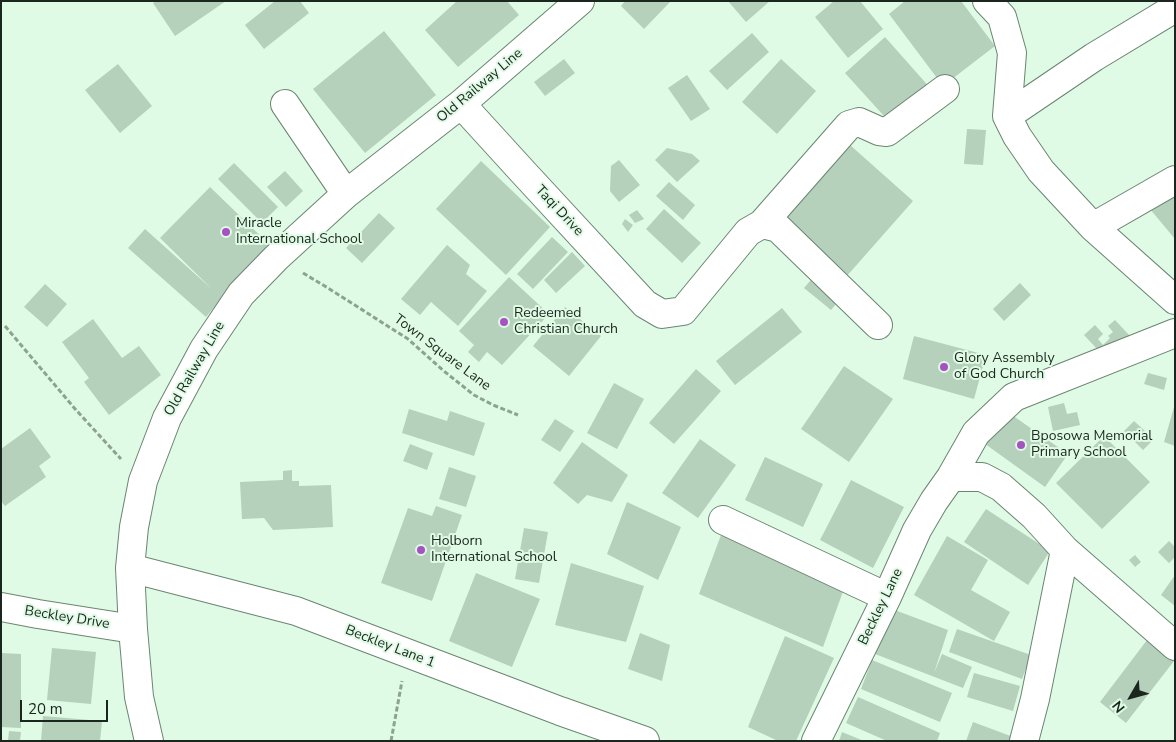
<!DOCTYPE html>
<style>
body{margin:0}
#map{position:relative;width:1176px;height:742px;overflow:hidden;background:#dffbe5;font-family:"Nunito Sans",sans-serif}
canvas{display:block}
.frame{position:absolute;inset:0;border:2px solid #1b261e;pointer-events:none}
.north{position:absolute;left:1106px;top:672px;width:50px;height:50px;-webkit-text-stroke:4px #dffbe5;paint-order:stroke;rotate:232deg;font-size:14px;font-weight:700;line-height:20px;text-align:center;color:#1b261e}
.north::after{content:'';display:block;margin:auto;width:18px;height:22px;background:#1b261e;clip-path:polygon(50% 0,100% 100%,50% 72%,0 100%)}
.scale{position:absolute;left:20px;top:700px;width:88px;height:22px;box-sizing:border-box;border:2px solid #1b261e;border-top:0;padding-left:6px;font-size:15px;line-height:18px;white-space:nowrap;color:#1b261e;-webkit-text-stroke:4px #dffbe5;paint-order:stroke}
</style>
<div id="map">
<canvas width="1176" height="742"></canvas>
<div class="frame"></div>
<div class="north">N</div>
<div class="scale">20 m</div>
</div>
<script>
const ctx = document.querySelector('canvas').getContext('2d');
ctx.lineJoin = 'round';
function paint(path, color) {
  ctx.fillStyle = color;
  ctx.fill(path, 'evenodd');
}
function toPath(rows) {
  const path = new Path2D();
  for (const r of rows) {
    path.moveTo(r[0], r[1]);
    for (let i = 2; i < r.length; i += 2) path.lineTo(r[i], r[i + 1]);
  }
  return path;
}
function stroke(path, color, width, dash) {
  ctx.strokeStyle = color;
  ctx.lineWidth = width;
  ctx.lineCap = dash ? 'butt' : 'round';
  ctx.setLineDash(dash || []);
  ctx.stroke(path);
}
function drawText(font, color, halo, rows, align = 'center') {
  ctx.font = font + ' "Nunito Sans",sans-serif';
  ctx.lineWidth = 4;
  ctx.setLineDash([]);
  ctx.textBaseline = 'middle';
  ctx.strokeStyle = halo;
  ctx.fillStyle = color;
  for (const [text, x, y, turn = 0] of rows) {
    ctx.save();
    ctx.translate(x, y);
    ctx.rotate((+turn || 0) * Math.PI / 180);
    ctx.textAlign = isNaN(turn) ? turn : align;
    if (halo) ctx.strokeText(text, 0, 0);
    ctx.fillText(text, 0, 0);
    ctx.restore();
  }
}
paint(toPath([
 [156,1,226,1,175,36,153,3],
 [275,1,300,1,309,13,264,49,245,25],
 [457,1,507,1,519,15,458,67,425,30],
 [625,1,671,1,644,29,621,6],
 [728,1,770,1,746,22],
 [834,1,860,1,883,29,848,58,815,17],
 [905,1,961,1,995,46,943,86,889,14],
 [384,31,436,95,365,153,313,89],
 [752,33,769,52,727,90,709,71],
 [885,37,932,90,893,126,845,73],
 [564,59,575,73,545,96,534,82],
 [781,59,816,91,777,134,742,102],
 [118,64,152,106,120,133,85,90],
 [687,75,710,109,691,121,668,88],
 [967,129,986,130,983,165,964,164],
 [850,145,913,201,846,277,783,221],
 [667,148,692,154,700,161,677,182,655,160],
 [619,160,640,185,619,202,610,191,611,166],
 [481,161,550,227,506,275,436,209],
 [234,163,278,207,262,223,218,179],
 [285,171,303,191,286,207,267,187],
 [669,182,695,205,683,220,656,196],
 [210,187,272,247,222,298,206,317,128,248,145,229,213,290,160,238],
 [1175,188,1175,239,1150,209],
 [664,209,701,243,682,263,646,229],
 [637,210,644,219,635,223,629,215],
 [379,213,395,228,362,263,346,248],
 [625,219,633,225,628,232,622,224],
 [552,237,568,252,533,289,517,274],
 [447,245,470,265,466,274,487,291,458,326,431,302,420,315,401,299],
 [572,252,585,266,556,293,544,280],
 [815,275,842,297,831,310,804,288],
 [509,277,549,314,502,365,487,352,479,362,468,352,474,345,459,331],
 [1020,283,1031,295,1004,321,993,309],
 [45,284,67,304,47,327,24,307],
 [565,307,601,336,569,376,533,346],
 [782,308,802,332,735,385,716,361],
 [93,319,122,358,139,346,161,375,109,415,84,382,89,378,62,342],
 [1115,320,1130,336,1108,355,1101,347,1098,350,1084,335,1095,325,1103,334,1098,339,1103,345,1110,338,1108,336,1113,332,1108,326],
 [914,336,986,355,974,399,903,379],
 [844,366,893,399,849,462,801,429],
 [696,369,721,391,674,444,649,423],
 [1148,373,1167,378,1164,390,1144,384],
 [614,383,644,399,617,449,587,433],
 [1064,403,1067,414,1077,412,1080,425,1053,431,1048,407],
 [996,404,1068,454,1045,487,974,436],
 [1174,407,1175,407,1175,446,1164,442],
 [409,409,447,421,450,411,485,423,474,456,402,433],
 [555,419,574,431,560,452,541,440],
 [1134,421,1154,439,1143,450,1124,431],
 [30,428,51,457,39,466,46,477,5,506,1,501,1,449],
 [1104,436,1150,482,1102,529,1056,483],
 [700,439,736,465,698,518,662,493],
 [582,442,628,475,612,502,587,495,578,504,553,483],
 [410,444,433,453,427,470,403,461],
 [765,457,823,484,803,527,745,500],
 [449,467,476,476,466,507,439,499],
 [292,470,292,481,299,481,299,486,331,485,333,527,273,530,264,518,242,519,240,482,283,480,283,471],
 [851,480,904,507,873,568,820,540],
 [627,502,681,527,658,580,607,554],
 [436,506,462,515,432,601,381,583,408,508,432,516],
 [986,509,1050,551,1028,585,964,542],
 [724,527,846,583,823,647,699,594],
 [524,528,548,532,539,583,515,579],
 [947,536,988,560,971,590,1010,612,994,641,914,595],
 [1169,541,1175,547,1175,557,1169,563,1158,552],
 [1135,555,1141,562,1135,567,1129,560],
 [571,563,644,586,626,642,555,625],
 [476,573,540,599,512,667,449,641],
 [1175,575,1175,606,1161,595],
 [892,609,948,630,934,673,942,654,972,667,963,688,875,654],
 [957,629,1031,655,1022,679,949,652],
 [640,633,670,645,662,681,628,669],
 [785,636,834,658,796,741,778,741,748,727],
 [1147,640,1174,661,1126,723,1100,702],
 [52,648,96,652,91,704,47,700],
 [1,653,21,654,21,728,1,727],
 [872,660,952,693,940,722,861,689],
 [974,673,1020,686,1013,711,967,697],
 [858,697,940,733,937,741,887,741,846,723],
 [43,716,102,721,100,741,41,741],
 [973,722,1016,738,1015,741,966,741],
 [9,731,21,732,20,741,8,741],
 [842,732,864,741,839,741]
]), '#b5d0bb');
const minor = toPath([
 [987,1,1002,17,1012,53,1007,116,1017,136,1041,171,1093,227,1175,300],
 [285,104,346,194],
 [461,104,523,172,645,304,662,314,683,311,748,232,762,224,778,228,878,325],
 [1007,116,1094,57,1175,8],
 [762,224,849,125,859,122,879,131,887,132,945,89],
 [1093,227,1175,180],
 [951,477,982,477,1001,487,1034,516,1065,550,1175,646],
 [723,520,887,597],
 [130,568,296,611,560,711,645,741],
 [1,607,38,614,133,629],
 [149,741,139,697,133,629,130,568,134,527,143,481,167,418,204,349,241,294,276,258,346,194,461,104,580,1],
 [816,741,887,597,917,530,934,501,951,477,976,433,1014,397,1175,333],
 [1024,741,1035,699,1065,550]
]);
stroke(minor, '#6b8571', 30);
stroke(toPath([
 [303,273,328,288,408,339,445,372,474,395,493,405,518,415],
 [5,326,76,410,121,459],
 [391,741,402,681]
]), '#8da292', 3, [5, 2.5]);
stroke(minor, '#fff', 28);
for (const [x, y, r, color] of [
 [226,232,5,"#a652c1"],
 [504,322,5,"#a652c1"],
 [944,367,5,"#a652c1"],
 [1021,445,5,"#a652c1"],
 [421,550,5,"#a652c1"]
]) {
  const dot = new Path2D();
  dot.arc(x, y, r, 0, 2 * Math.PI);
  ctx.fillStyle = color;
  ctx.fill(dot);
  stroke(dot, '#dffbe5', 2);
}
drawText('14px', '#1b261e', '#dffbe5', [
 ["Old Railway Line",480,86,-40],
 ["Taqi Drive",559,211,47],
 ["Town Square Lane",442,353,37],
 ["Old Railway Line",195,369,-60],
 ["Beckley Lane",881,607,-64],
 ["Beckley Drive",67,618,9],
 ["Beckley Lane 1",390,647,21]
]);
drawText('14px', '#1b261e', '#dffbe5', [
 ["Miracle",236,224],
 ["International School",236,240],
 ["Redeemed",514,314],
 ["Christian Church",514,330],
 ["Glory Assembly",954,359],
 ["of God Church",954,375],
 ["Bposowa Memorial",1031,437],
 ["Primary School",1031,453],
 ["Holborn",431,542],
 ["International School",431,558]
], 'left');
</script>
